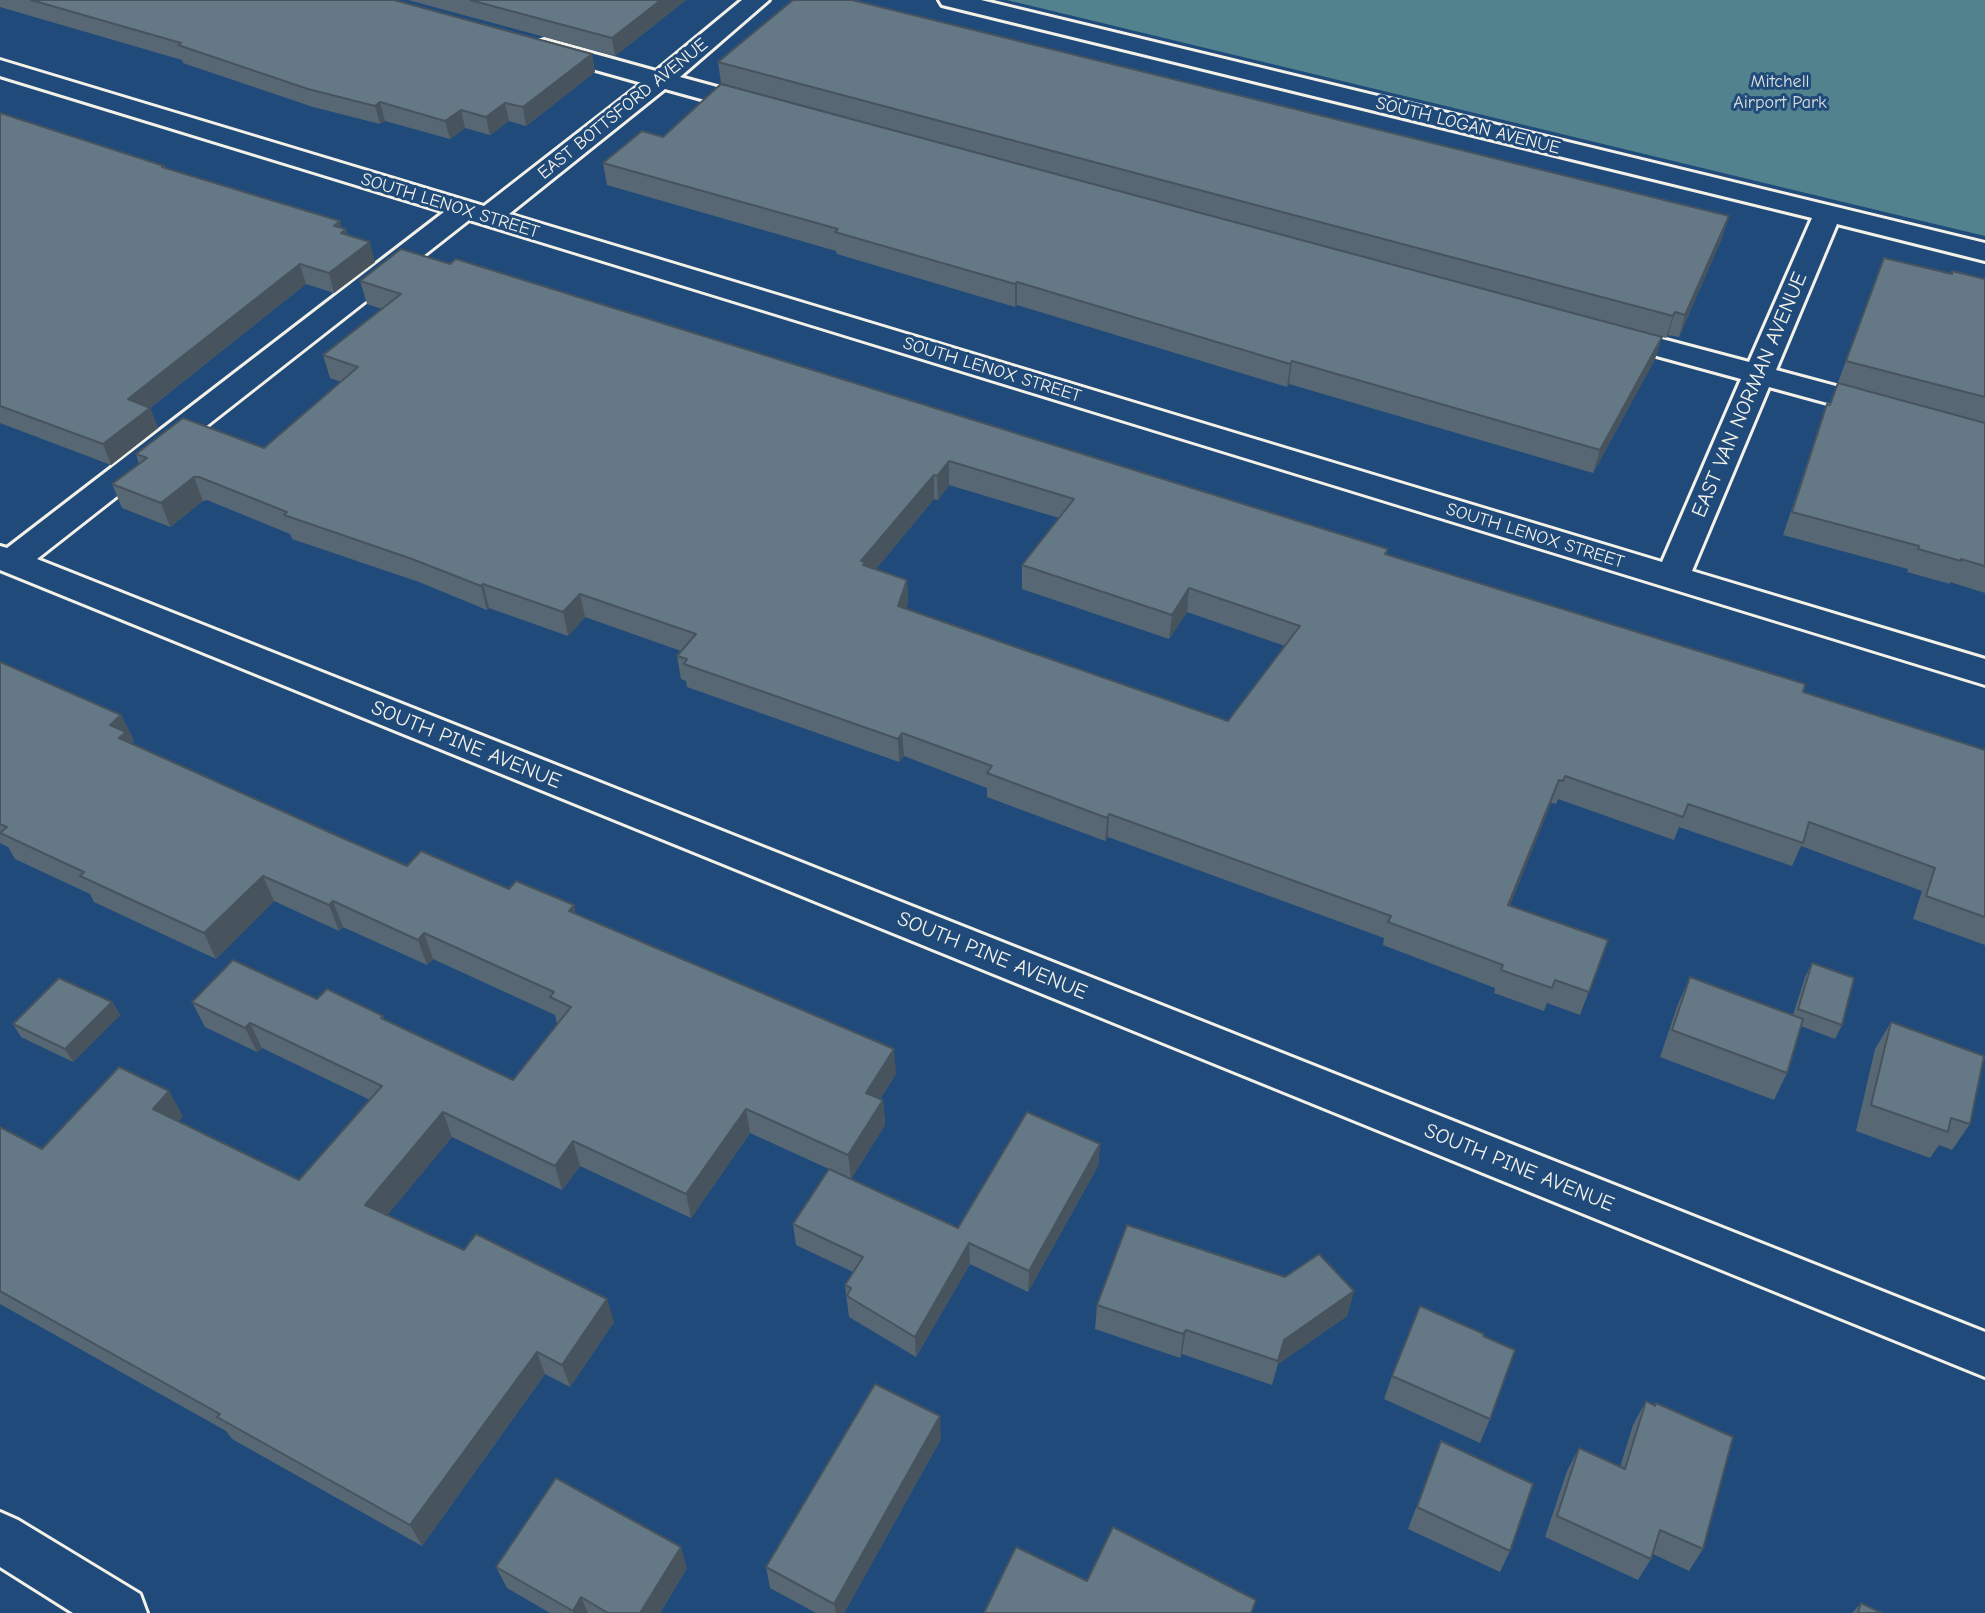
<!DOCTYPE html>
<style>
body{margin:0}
canvas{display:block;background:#1f4a7a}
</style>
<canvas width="1985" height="1613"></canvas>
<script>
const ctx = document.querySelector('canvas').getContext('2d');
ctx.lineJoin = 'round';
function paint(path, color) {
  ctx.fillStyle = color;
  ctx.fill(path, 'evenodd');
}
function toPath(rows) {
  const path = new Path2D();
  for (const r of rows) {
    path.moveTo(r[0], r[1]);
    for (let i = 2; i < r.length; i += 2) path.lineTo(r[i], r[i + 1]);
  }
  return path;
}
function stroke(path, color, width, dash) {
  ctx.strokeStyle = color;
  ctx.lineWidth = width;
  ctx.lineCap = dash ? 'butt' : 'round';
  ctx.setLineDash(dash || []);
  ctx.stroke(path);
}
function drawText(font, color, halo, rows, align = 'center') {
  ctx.font = font + ' "Comic Neue",sans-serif';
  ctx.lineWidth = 6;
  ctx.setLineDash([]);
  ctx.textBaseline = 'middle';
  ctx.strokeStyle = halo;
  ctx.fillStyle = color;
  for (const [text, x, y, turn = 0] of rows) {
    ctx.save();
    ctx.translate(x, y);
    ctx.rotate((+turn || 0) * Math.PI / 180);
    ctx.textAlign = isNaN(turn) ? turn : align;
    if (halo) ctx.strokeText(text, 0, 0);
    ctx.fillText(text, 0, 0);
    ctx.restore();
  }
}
paint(toPath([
 [1007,0,1985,0,1985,236,1835,200]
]), '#52828d');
const minor = toPath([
 [742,0,769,0,680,77,772,102,776,108,772,114,763,116,665,89,509,214,1662,562,1741,379,1598,340,1594,334,1598,328,1609,325,1749,362,1812,218,942,5,939,0,981,0,1985,243,1985,261,1837,224,1776,370,1985,426,1985,446,1769,387,1692,571,1985,659,1985,685,469,220,37,559,1985,1332,1985,1377,0,570,0,546,7,548,444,212,0,76,0,60,484,206,642,83,535,53,531,48,535,43,544,40,656,71,742,0],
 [0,1512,18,1520,140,1594,147,1613,73,1613,0,1567,0,1512]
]);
stroke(minor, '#f4f1e8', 6);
paint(minor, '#1f4a7a');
paint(toPath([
 [0,0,394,0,592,54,595,72,526,126,509,121,490,135,465,128,450,139,385,121,380,124,313,107,183,63,182,60,0,7],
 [408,0,686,0,615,56],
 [718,62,1729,216,1722,238,1679,337,1668,335,1666,338,1662,337,1655,359,1593,473,1289,384,1287,387,1017,305,1015,307,837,254,836,251,607,185,603,163,663,137,1446,279,721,83],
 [0,113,164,166,165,168,346,229,348,235,375,262,334,293,306,284,150,408,158,428,111,465,0,423],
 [1884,258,1951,273,1985,279,1985,593,1950,582,1950,584,1907,572,1908,569,1783,535,1819,427,1827,404,1830,404],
 [360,281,1388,549,1387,555,1803,692,1985,750,1985,945,1913,919,1922,891,1801,846,1792,866,1679,827,1674,840,1558,799,1556,804,1551,803,1510,905,1608,940,1580,1015,1547,1003,1544,1011,1494,993,1495,988,1383,945,1384,938,1108,837,1105,841,987,797,987,788,904,756,899,762,687,687,686,681,681,679,677,656,681,651,585,617,568,636,489,608,487,610,419,582,292,539,290,534,207,500,203,501,170,527,122,508,112,484,139,464,136,454,264,448,341,382,330,378,323,355,382,309,367,304],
 [949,485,1059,518,1022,565,1022,589,1169,639,1187,612,1285,646,1228,721,906,609,908,604,907,580,876,569,934,499,938,500],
 [0,662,121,715,134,741,131,743,407,866,509,889,576,914,896,1074,880,1099,883,1100,885,1125,851,1179,958,1228,1100,1144,1098,1166,1028,1292,970,1264,916,1357,849,1317,845,1285,853,1272,796,1245,793,1224,829,1169,750,1133,691,1218,580,1166,562,1190,452,1137,387,1215,614,1322,570,1387,545,1374,422,1546,232,1439,226,1431,0,1304,0,1127,42,1149,183,1116,178,1121,299,1180,370,1100,262,1048,257,1052,205,1027,192,1002,317,999,383,1016,385,1020,513,1080,558,1023,557,1023,555,1015,433,959,427,965,343,927,339,931,274,901,216,959,94,902,90,894,15,859,8,847,0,843],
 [1812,963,1842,1025,1835,1039,1801,1026,1787,1073,1774,1100,1660,1057,1678,1004,1690,977,1793,1015,1805,977],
 [112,1002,120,1015,73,1062,21,1037,13,1024],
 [1891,1022,1970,1124,1952,1150,1939,1145,1930,1158,1856,1131,1875,1049],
 [1285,1277,1354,1291,1347,1316,1278,1364,1272,1385,1182,1354,1180,1358,1095,1329,1097,1305],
 [1483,1336,1490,1419,1480,1443,1384,1399,1392,1376],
 [1646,1401,1703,1549,1689,1571,1653,1554,1651,1559,1638,1580,1545,1537,1567,1471,1579,1448,1620,1467,1633,1425],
 [941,1439,844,1613,816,1613,770,1588,766,1567],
 [1441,1441,1510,1551,1500,1572,1408,1529],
 [496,1567,687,1568,660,1613,550,1613,507,1588],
 [1861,1603,1881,1613,1852,1613]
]), '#576773');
paint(toPath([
 [661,0,686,0,615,56,612,38],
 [592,54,595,72,526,126,523,107],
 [380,102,385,121,380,124,375,106],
 [505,103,509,121,490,135,486,117],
 [461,110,465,128,450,139,445,121],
 [1729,216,1722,238,1679,337,1685,315],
 [340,221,343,232,346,229,352,249,334,226],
 [370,242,375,262,334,293,329,273],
 [300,264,306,284,147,410,150,408,158,428,111,465,103,444,128,399],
 [1017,282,1017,305,1015,307,1015,284],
 [1675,312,1668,335,1666,338,1673,316],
 [1662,337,1655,359,1593,473,1600,450],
 [1292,361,1289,384,1287,387,1290,364],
 [949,461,949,485,938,500,937,476],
 [934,475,934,499,866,581,861,561],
 [194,477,203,501,170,527,161,503],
 [907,580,908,604,899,630,898,606],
 [483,584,489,608,487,610,481,586],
 [1189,588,1187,612,1169,639,1172,615],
 [580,594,585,617,568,636,563,612],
 [121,715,134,741,131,743,131,764,110,725],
 [902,733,904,756,899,762,898,739],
 [1559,780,1551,803,1501,928,1508,905],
 [1109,814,1108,837,1105,841,1107,818],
 [263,876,274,901,216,959,204,933],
 [333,901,343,927,339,931,329,905],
 [574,905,580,931,569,911],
 [424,933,433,959,427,965,418,940],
 [112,1002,120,1015,73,1062,65,1049],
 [250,1023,262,1048,257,1052,245,1028],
 [894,1049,896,1074,868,1117,866,1093],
 [169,1091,183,1116,167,1134,153,1109],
 [883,1100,885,1125,851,1179,848,1155],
 [746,1109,750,1133,691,1218,686,1194],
 [443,1112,452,1137,376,1229,365,1205],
 [573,1141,580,1166,562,1190,555,1166],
 [1100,1144,1098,1166,1028,1292,1029,1271],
 [969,1243,970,1264,916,1357,915,1337],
 [1354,1291,1347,1316,1278,1364,1272,1385,1284,1340],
 [607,1299,614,1322,570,1387,562,1365],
 [1186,1330,1182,1354,1180,1358,1183,1334],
 [537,1352,545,1374,422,1546,410,1525],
 [940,1416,941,1439,844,1613,836,1613,834,1604],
 [681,1547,687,1568,660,1613,640,1613],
 [581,1597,588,1613,573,1613,573,1611]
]), '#47545e');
const building = toPath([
 [31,0,394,0,592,54,523,107,505,103,486,117,461,110,445,121,380,102,375,106,308,89,178,45,181,43,31,0],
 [470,0,661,0,612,38,470,0],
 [793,0,852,0,1729,216,1685,315,1675,312,1673,316,718,62,793,0],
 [721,84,1662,337,1600,450,1292,361,1290,364,1017,282,1015,284,835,232,838,229,603,163,642,131,663,137,721,84],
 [0,113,164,166,162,167,340,221,334,226,346,229,341,233,370,242,329,273,300,264,128,399,150,408,103,444,0,406,0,113],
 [401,249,450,264,456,259,1388,549,1385,554,1805,684,1803,692,1985,750,1985,917,1926,896,1935,868,1809,822,1803,843,1688,804,1683,817,1565,776,1563,781,1559,780,1508,905,1608,940,1589,992,1555,980,1552,988,1501,970,1503,965,1388,922,1391,916,1109,814,1107,818,987,773,992,766,902,733,898,739,684,664,687,659,677,656,696,634,580,594,563,612,483,584,481,586,412,559,284,515,287,512,199,477,194,477,161,503,112,484,147,458,136,454,183,418,264,448,358,367,323,355,401,294,360,281,401,249],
 [949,461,1074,499,1022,565,1172,615,1189,588,1300,626,1228,721,898,606,907,580,863,565,865,562,861,561,934,475,937,476,949,461],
 [1884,258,1952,274,1952,271,1985,279,1985,397,1846,361,1884,258],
 [1838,383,1985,423,1985,566,1961,559,1961,561,1918,549,1919,546,1792,512,1827,404,1830,405,1838,383],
 [0,662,121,715,110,725,126,732,119,738,340,837,407,866,421,851,509,889,516,881,574,905,569,911,894,1049,866,1093,883,1100,848,1155,746,1109,686,1194,573,1141,555,1166,443,1112,365,1205,464,1250,476,1234,607,1299,562,1365,537,1352,410,1525,217,1417,220,1414,0,1291,0,1127,42,1149,119,1067,169,1091,153,1109,299,1180,382,1086,250,1023,245,1028,192,1002,233,960,317,999,327,989,383,1016,381,1018,513,1080,571,1007,550,997,554,992,424,933,418,940,333,901,329,905,263,876,204,933,80,876,84,872,0,833,7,827,0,824,0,662],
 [1812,963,1854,978,1842,1025,1798,1009,1812,963],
 [1690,977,1803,1019,1787,1073,1672,1030,1690,977],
 [59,978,112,1002,65,1049,13,1024,59,978],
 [1891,1022,1984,1056,1970,1124,1951,1118,1948,1132,1871,1105,1891,1022],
 [1027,1112,1100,1144,1029,1271,969,1243,915,1337,847,1296,851,1288,845,1285,863,1257,793,1224,829,1169,958,1228,1027,1112],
 [1127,1225,1285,1277,1319,1254,1354,1291,1284,1340,1278,1361,1186,1330,1183,1334,1097,1305,1127,1225],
 [1420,1306,1484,1334,1483,1336,1515,1350,1490,1419,1392,1376,1420,1306],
 [875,1384,940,1416,834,1604,766,1567,875,1384],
 [1646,1401,1655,1406,1656,1403,1733,1437,1703,1549,1660,1530,1651,1559,1557,1516,1579,1448,1625,1469,1646,1401],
 [1441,1441,1533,1484,1510,1551,1417,1507,1441,1441],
 [556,1478,681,1547,640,1613,608,1613,581,1597,573,1611,496,1567,556,1478],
 [1113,1527,1256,1600,1251,1613,984,1613,1016,1547,1087,1581,1113,1527],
 [1861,1603,1881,1613,1858,1613,1861,1603]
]);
paint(building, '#657886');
stroke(building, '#47545e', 2);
drawText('18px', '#dce0da', '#1f4a7a', [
 ["Mitchell",1780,82],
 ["Airport Park",1780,103]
]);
drawText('18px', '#f4f1e8', '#1f4a7a', [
 ["EAST BOTTSFORD AVENUE",623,109,-39],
 ["SOUTH LOGAN AVENUE",1468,126,14],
 ["SOUTH LENOX STREET",450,206,17],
 ["SOUTH LENOX STREET",992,370,17],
 ["SOUTH LENOX STREET",1535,536,17]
]);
drawText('21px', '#f4f1e8', '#1f4a7a', [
 ["EAST VAN NORMAN AVENUE",1750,395,-67],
 ["SOUTH PINE AVENUE",466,745,22],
 ["SOUTH PINE AVENUE",992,956,22],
 ["SOUTH PINE AVENUE",1519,1168,22]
]);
</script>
